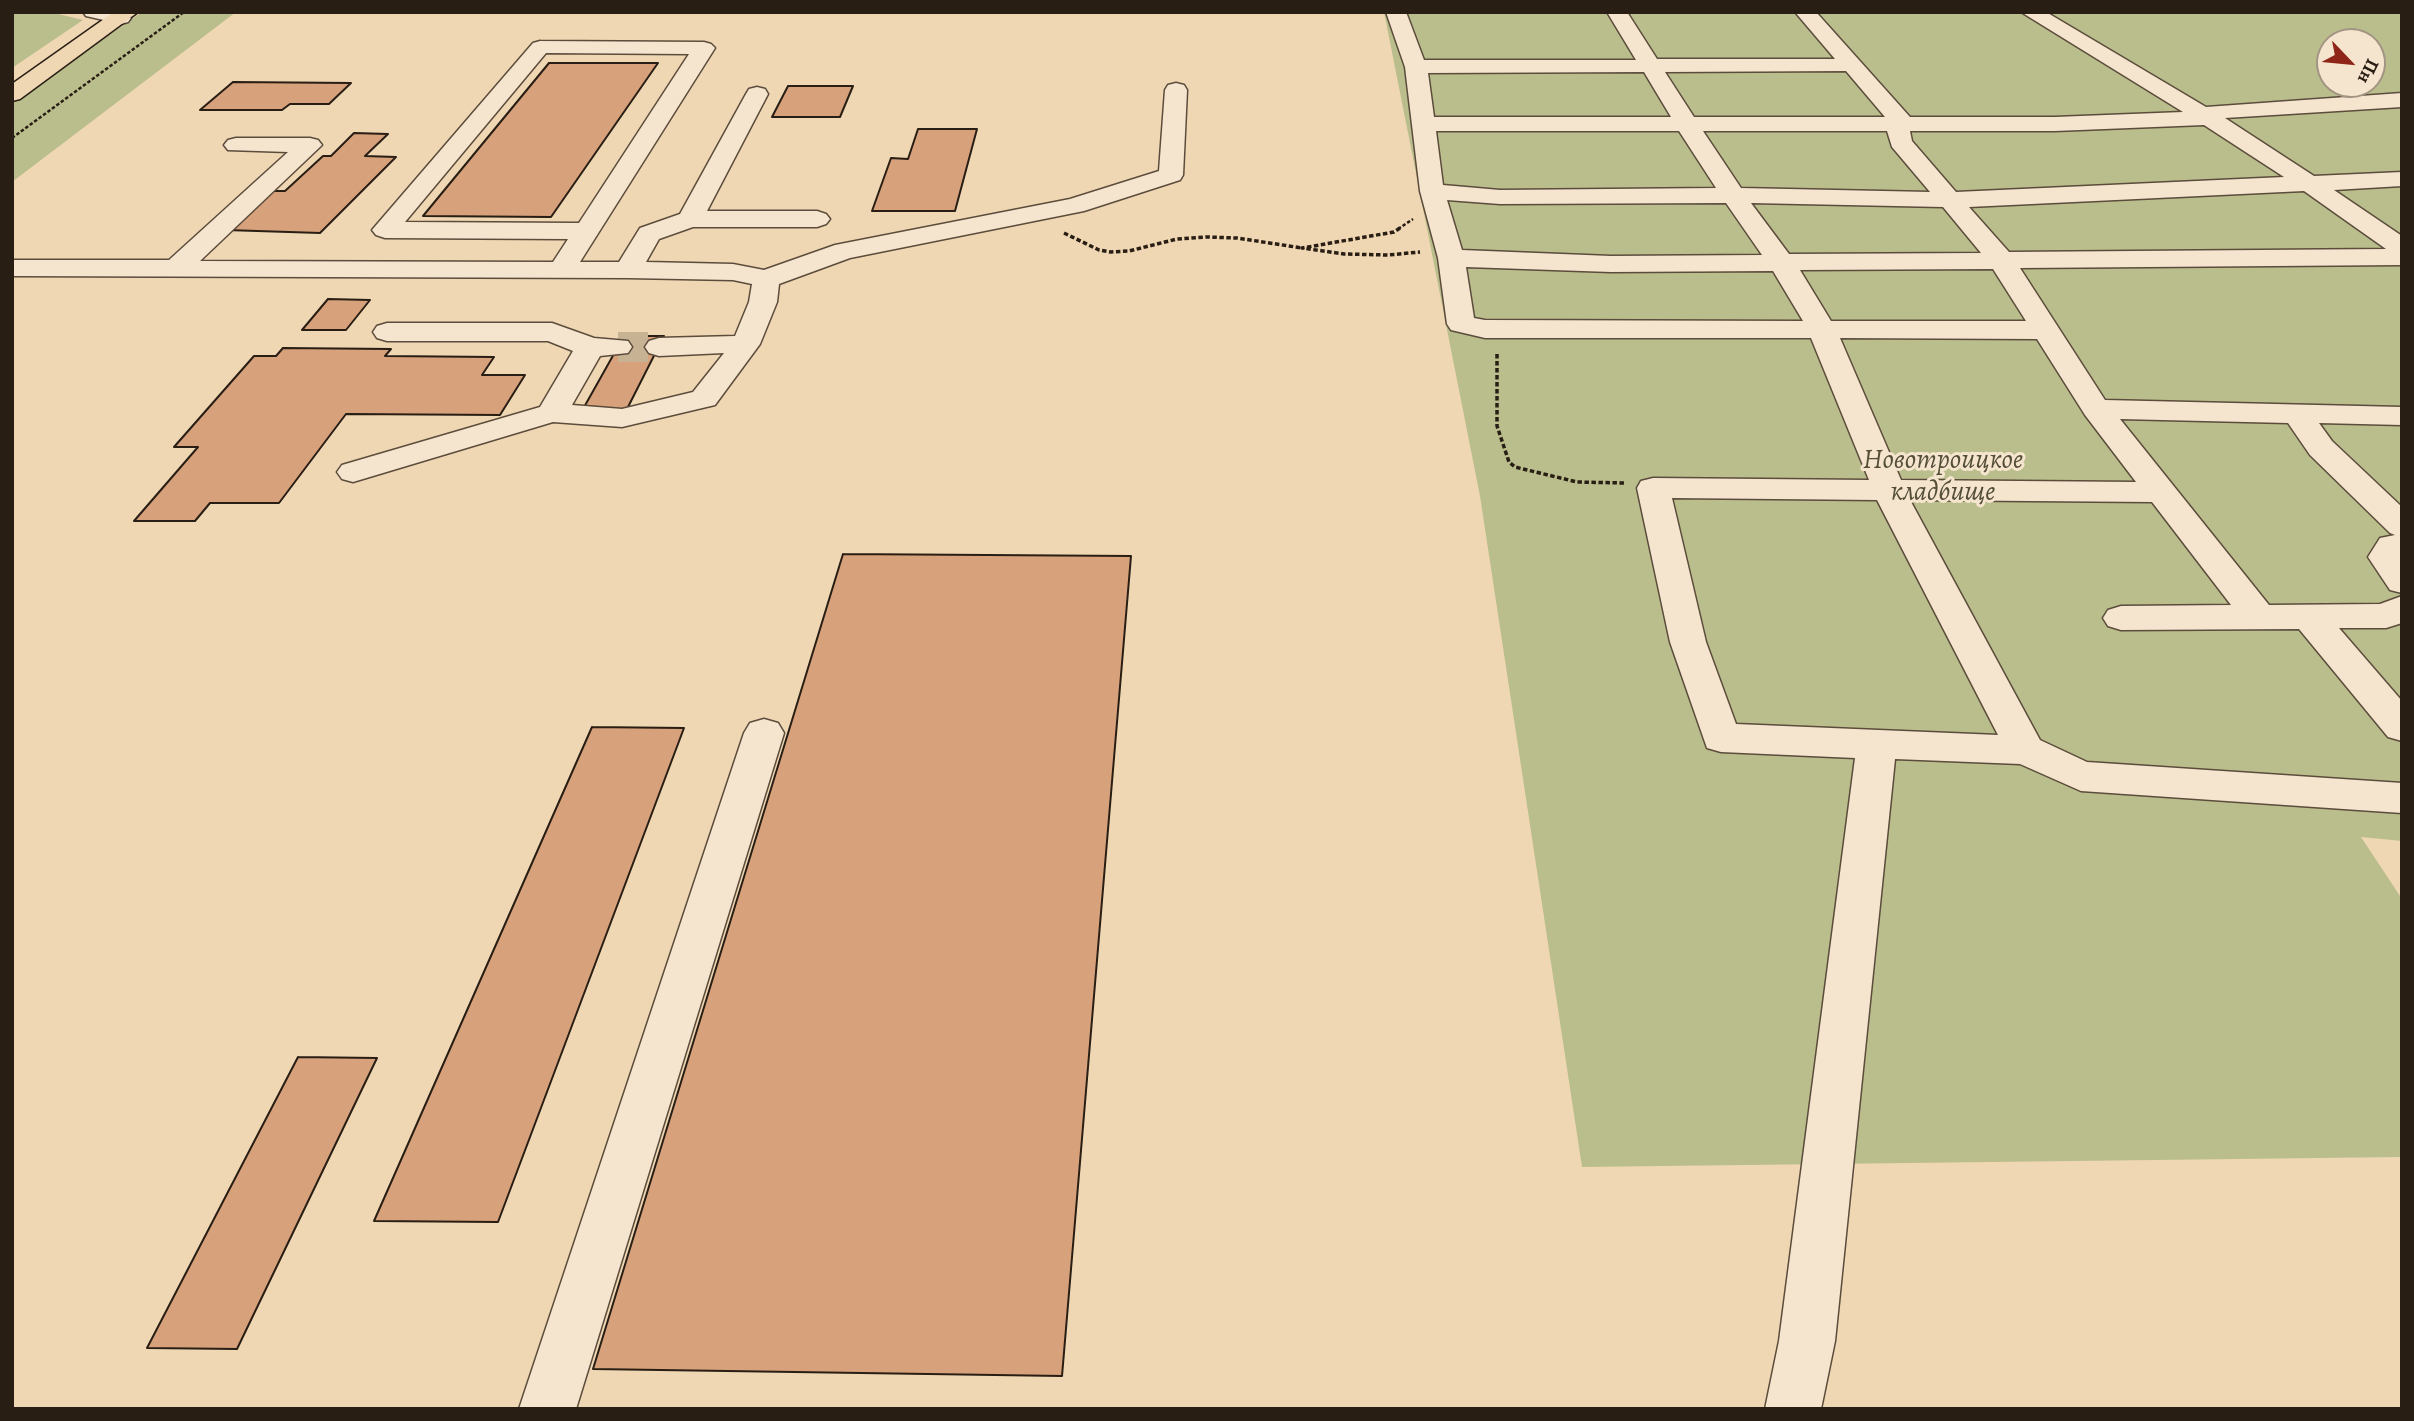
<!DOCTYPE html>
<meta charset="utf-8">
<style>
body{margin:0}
#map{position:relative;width:2414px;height:1421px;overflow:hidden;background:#f0d7b4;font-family:Alegreya,serif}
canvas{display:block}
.frame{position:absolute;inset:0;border:14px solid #291e14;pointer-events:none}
.north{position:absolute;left:2316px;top:28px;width:70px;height:70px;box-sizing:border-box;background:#f5e5ce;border:2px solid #a39584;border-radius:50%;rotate:116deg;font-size:19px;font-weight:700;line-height:28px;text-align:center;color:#291e14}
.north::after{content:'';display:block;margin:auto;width:24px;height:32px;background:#8f2418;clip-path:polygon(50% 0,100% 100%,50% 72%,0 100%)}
</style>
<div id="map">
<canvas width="2414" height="1421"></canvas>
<div class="frame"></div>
<div class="north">Пн</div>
</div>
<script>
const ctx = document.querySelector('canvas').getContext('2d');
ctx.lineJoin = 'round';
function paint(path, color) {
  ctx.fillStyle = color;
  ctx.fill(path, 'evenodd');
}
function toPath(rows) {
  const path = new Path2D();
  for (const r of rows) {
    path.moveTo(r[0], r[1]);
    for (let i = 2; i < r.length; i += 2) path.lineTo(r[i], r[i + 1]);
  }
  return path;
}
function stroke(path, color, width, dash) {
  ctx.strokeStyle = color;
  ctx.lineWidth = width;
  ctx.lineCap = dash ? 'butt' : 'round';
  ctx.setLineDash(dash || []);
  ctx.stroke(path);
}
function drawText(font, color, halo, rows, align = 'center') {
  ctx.font = font + ' Alegreya,serif';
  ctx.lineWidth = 6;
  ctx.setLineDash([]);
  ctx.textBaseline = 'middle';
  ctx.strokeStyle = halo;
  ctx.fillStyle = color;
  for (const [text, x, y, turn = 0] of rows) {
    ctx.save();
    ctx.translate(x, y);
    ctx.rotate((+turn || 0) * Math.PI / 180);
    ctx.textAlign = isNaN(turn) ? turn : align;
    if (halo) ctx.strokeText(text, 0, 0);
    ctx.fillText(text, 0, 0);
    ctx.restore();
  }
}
paint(toPath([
 [12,12,50,12,83,20,12,68],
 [142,12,236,12,12,182,12,103],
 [1384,12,2402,12,2402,841,2361,837,2402,899,2402,1157,1582,1167,1480,496],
 [2330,42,2372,42,2372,84,2330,84]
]), '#babe8c');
const building = toPath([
 [549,63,658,63,551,217,423,216,549,63],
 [233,82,351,83,329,104,290,104,282,110,200,110,233,82],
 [788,86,853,86,840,117,772,117,788,86],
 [918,129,977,129,955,211,872,211,891,158,908,159,918,129],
 [354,133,388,134,365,156,396,157,320,233,226,230,269,191,285,191,323,156,331,156,354,133],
 [328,299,370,300,346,330,302,330,328,299],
 [624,336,664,336,627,409,583,409,624,336],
 [283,348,391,349,385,356,494,357,482,375,525,375,500,415,346,414,279,503,210,503,195,521,134,521,198,447,174,447,254,356,276,356,283,348],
 [843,554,1131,556,1062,1376,593,1369,843,554],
 [592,727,684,728,498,1222,374,1221,592,727],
 [298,1057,377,1058,237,1349,147,1348,298,1057]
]);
paint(building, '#d7a17b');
stroke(building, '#291e14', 2);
stroke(toPath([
 [618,347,659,347]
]), '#c8b294', 30, [30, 15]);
const minor = toPath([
 [83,12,122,12,131,18,128,22,121,24,86,16,83,12],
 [1386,12,1406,12,1424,60,1636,60,1607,12,1627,12,1657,59,1835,59,1795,12,1816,12,1910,117,2055,117,2183,112,2021,12,2046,12,2206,107,2402,93,2402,107,2225,118,2314,176,2402,172,2402,186,2334,190,2402,236,2402,265,2020,268,2105,400,2402,407,2402,425,2319,423,2332,441,2402,507,2402,593,2390,590,2368,557,2380,538,2395,535,2390,533,2310,455,2288,423,2120,419,2269,605,2380,604,2402,596,2402,623,2386,628,2339,628,2402,701,2402,741,2388,737,2299,629,2121,630,2108,626,2103,618,2108,610,2121,606,2231,605,2152,502,1910,500,2040,740,2087,762,2402,783,2402,813,2081,791,2020,764,1895,759,1835,1341,1821,1409,1765,1409,1779,1341,1855,758,1721,752,1707,748,1670,642,1637,488,1641,481,1653,478,1869,480,1811,338,1485,338,1451,330,1447,324,1438,258,1420,191,1405,67,1386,12],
 [1846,71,1885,117,1694,117,1665,72,1846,71],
 [1644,72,1671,117,1434,117,1428,73,1644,72],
 [2204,125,2284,177,1956,192,1912,141,1910,131,2055,131,2204,125],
 [1436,131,1679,131,1716,188,1500,190,1443,185,1436,131],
 [1703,131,1887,131,1892,147,1930,192,1741,188,1703,131],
 [2304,191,2386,249,2009,252,1969,207,2304,191],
 [1447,200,1500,204,1726,203,1762,255,1611,256,1462,250,1447,200],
 [1751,203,1943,207,1981,253,1789,254,1751,203],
 [1466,267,1611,272,1773,271,1803,321,1485,320,1474,318,1466,267],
 [1993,269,2026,321,1831,321,1800,270,1993,269],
 [1840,338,2037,339,2085,415,2136,482,1901,480,1840,338],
 [1672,498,1877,500,1998,735,1736,724,1706,642,1672,498],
 [540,41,704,42,711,44,715,48,580,262,619,262,640,228,680,214,746,94,749,89,757,87,765,89,768,94,707,211,817,211,826,214,830,219,826,224,817,227,693,227,659,239,646,262,733,264,764,270,835,245,1070,199,1159,171,1165,90,1168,85,1176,83,1184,85,1187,90,1183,175,1180,180,1084,211,850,258,779,284,777,302,760,344,715,405,622,427,553,422,353,482,342,479,337,472,342,465,540,407,573,351,548,341,387,341,377,338,373,332,377,326,387,323,552,323,594,338,628,341,632,347,628,353,600,356,572,405,622,409,693,392,724,353,659,356,649,353,645,347,649,341,659,338,735,336,749,302,752,284,733,280,628,278,12,276,12,260,169,260,288,152,228,150,224,145,228,140,236,138,310,138,318,140,322,145,200,261,553,262,568,239,385,238,376,235,372,230,533,43,540,41],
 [546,53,689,54,579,223,405,222,546,53],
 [764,719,778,723,784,733,576,1409,519,1409,744,733,750,723,764,719]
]);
const highway = toPath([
 [114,12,138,12,20,99,12,101,12,84,114,12]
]);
stroke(minor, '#5b4c3c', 3);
stroke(highway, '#291e14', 3);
stroke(toPath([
 [12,138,184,12],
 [1398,229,1413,219]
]), '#291e14', 2.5, [3.5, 2]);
stroke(toPath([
 [1400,228,1394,232,1302,248,1344,254,1388,255,1420,252],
 [1064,233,1099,250,1111,252,1129,251,1177,239,1207,237,1237,238,1302,248],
 [1497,354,1497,426,1509,462,1515,467,1577,482,1625,483]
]), '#291e14', 3.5, [4.5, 2.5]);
paint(minor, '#f5e5ce');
paint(highway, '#f0d7b4');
drawText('italic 28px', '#544e38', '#f5e5ce', [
 ["Новотроицкое",1943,461],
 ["кладбище",1943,493]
]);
</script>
